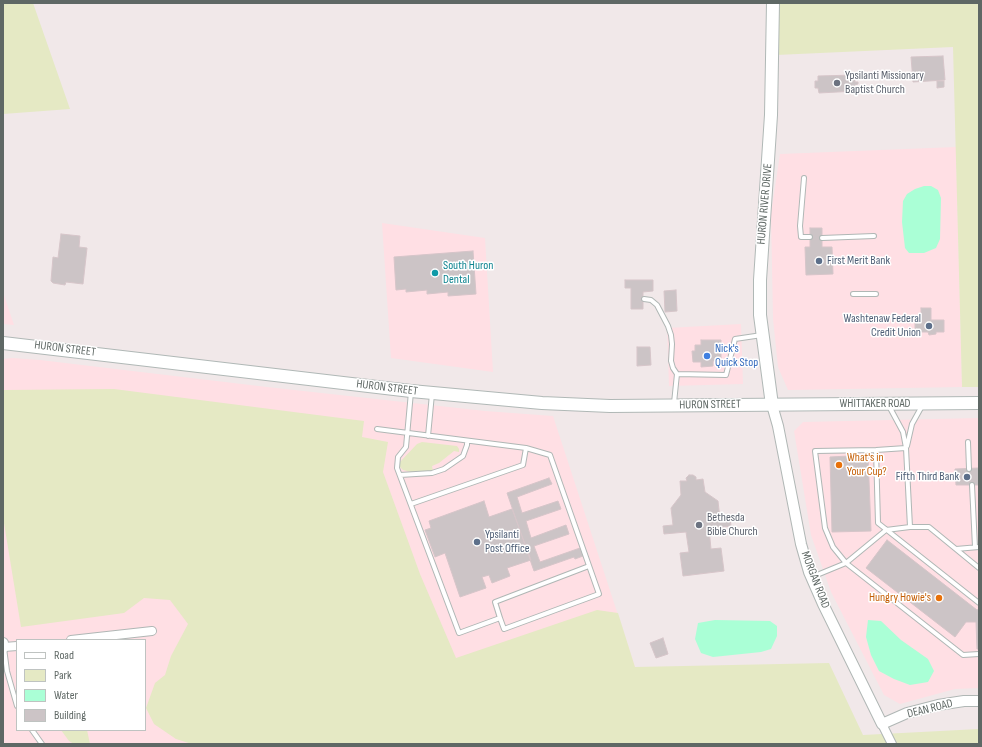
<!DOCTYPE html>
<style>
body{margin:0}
#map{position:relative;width:982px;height:747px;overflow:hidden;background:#f1e8e9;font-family:"Sofia Sans Condensed",sans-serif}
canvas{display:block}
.frame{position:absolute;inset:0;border:4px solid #5f6865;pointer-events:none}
.legend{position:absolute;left:16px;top:639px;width:130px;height:92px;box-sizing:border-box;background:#fff;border:1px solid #bfc3c1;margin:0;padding:5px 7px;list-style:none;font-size:12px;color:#5f6865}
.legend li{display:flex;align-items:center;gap:8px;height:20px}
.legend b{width:20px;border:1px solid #bfc3c1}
</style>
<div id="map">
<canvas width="982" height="747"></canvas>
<div class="frame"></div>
<ul class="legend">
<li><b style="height:5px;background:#fff"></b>Road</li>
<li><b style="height:11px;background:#e5e9c4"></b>Park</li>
<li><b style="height:11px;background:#aaffd6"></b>Water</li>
<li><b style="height:11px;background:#ccc4c6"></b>Building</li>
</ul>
</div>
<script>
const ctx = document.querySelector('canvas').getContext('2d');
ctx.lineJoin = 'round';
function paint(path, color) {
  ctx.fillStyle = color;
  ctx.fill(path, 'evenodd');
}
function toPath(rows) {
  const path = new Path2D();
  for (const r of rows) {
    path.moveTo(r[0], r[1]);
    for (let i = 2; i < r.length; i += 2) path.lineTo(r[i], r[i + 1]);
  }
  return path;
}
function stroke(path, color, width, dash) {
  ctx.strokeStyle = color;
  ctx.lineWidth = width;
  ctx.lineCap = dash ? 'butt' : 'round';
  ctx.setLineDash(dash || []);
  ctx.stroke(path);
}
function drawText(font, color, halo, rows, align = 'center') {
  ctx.font = font + ' "Sofia Sans Condensed",sans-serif';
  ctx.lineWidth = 3;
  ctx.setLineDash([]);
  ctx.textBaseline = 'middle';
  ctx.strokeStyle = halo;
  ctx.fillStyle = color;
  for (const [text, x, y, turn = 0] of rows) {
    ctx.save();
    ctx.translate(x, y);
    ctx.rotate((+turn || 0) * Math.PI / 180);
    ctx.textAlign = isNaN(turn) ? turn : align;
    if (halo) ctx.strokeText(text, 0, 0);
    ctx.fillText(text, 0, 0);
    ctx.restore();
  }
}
paint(toPath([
 [956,147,962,387,788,390,778,367,773,319,771,214,780,154],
 [382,223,485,238,493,372,391,358],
 [3,292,14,325,3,324],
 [741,324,743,384,669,386,667,328],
 [12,358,40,360,267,387,485,411,553,416,635,667,659,744,3,744,3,359],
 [17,640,145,640,145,730,17,730],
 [979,418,979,688,955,689,900,704,884,695,831,592,811,535,794,431,803,422]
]), '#ffdfe4');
paint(toPath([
 [3,3,33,3,70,109,3,114],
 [778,3,979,3,979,387,962,387,953,47,776,55],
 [114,389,364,421,362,437,388,442,383,472,420,574,456,658,597,610,618,613,635,667,829,663,863,735,979,729,979,744,192,744,176,739,154,724,146,708,155,683,165,675,171,656,188,624,170,600,144,598,124,613,21,627,3,517,3,390],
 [422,442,457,446,459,449,459,452,454,451,439,463,432,466,433,471,411,472,403,470,400,467,400,462,417,444],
 [61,730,87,730,90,744,74,744,69,741]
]), '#e5e9c4');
paint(toPath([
 [924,186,931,186,938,190,941,198,940,239,936,248,924,253,909,253,905,248,902,222,903,201,907,194,915,189],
 [715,620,770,621,777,626,777,636,771,649,761,652,713,657,701,653,695,639,698,623],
 [868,620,881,621,901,640,928,659,934,671,928,682,910,685,894,679,879,671,871,655,866,637]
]), '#aaffd6');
const building = toPath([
 [943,56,945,80,913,82,911,57,943,56],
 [855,75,855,82,858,82,858,84,855,85,856,91,819,93,818,88,815,88,815,81,818,81,818,76,855,75],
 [937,81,944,81,944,87,937,88,937,81],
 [810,228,822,228,822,247,832,247,833,274,806,275,805,247,810,247,810,228],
 [61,234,80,236,79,247,87,248,83,284,66,282,65,285,53,283,51,281,53,257,58,258,61,234],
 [473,251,476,294,448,296,448,292,427,294,427,290,406,292,406,289,396,290,394,257,473,251],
 [625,280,653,280,653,291,643,292,643,309,631,309,631,288,625,288,625,280],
 [676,290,677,311,665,312,664,291,676,290],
 [921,308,931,308,931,320,944,320,944,332,936,332,936,334,929,335,928,332,915,332,915,320,921,320,921,308],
 [701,340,721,340,721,361,713,361,713,366,701,367,701,362,693,362,692,351,695,351,695,345,701,345,701,340],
 [637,347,650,347,651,365,637,366,637,347],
 [868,455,871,531,832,532,830,457,868,455],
 [979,468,979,485,956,485,955,469,979,468],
 [689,475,693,475,696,477,696,480,703,479,705,492,718,501,720,519,730,517,731,526,709,529,711,549,721,548,724,571,683,576,680,553,689,552,686,532,664,534,663,526,673,525,671,508,681,495,680,481,687,481,686,478,689,475],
 [549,478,552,484,517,497,522,513,558,501,561,509,526,521,531,538,566,525,569,534,534,546,540,562,580,548,583,556,575,559,574,557,534,571,507,493,549,478],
 [484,501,489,517,512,509,531,560,507,568,510,576,492,583,489,575,482,577,486,588,460,597,445,553,435,557,425,530,431,528,429,521,484,501],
 [887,540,977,610,979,609,979,649,977,649,976,622,966,622,955,637,866,568,887,540],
 [663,638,668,654,656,658,650,643,663,638]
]);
paint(building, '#ccc4c6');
stroke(building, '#d6c5c9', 1);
const service = toPath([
 [804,178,800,226,801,237,810,237],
 [822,238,874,236],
 [853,294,876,294],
 [644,299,651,300,657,305,668,326,671,335,672,344,671,361,673,368,677,374],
 [411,392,406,447,398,457,397,468,459,633,500,618,504,629,599,594,550,455,526,448],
 [674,403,677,374,726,375,735,339,762,335],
 [889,406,903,432,906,448],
 [377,429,526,448,523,465,411,504],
 [428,436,432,394],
 [968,442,969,469],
 [907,446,912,424,922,406],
 [876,450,878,523,979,603],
 [400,475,432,473,444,469,463,456,467,445,467,441],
 [972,485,975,547],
 [910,527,906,448,876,450,815,451,825,528,833,547,846,563,963,655,979,654],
 [956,549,979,547],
 [812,577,846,563,886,530,910,527,929,527,979,568],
 [500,618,495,602,589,566],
 [4,648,7,671,17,706],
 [32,730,42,744]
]);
const minor = toPath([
 [71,640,152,631],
 [4,647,17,646],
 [882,724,892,744]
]);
const tertiary = toPath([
 [772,405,778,426,801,544,809,572,823,604,882,724,907,713,938,705,964,701,979,701],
 [3,643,3,648]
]);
const secondary = toPath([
 [3,343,411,391,542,403,610,406,979,403],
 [772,405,760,315,760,280,771,115,773,3]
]);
stroke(service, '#b0b7b5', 6);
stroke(minor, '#b0b7b5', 10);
stroke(tertiary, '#b0b7b5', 12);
stroke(secondary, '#b0b8b6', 14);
stroke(service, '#fff', 4);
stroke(minor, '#fff', 8);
stroke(tertiary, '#fff', 10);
stroke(secondary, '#fff', 12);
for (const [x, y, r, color] of [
 [837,83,4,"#6b7280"],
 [819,261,4,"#5c6f8a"],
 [435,273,4,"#0f9aa8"],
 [929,326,4,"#5c6f8a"],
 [707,356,4,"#3f7fe0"],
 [839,465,4,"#e8710a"],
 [967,477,4,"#5c6f8a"],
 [699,525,4,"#6b7280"],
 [477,542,4,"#5c6f8a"],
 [939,598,4,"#e8710a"]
]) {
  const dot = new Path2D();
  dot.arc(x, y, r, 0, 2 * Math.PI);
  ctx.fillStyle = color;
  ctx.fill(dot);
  stroke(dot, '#fff', 1.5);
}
drawText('12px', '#5b616d', '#fff', [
 ["Ypsilanti Missionary",845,76],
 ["Baptist Church",845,90],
 ["Bethesda",707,518],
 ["Bible Church",707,532]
], 'left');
drawText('12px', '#5f6865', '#fff', [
 ["HURON RIVER DRIVE",765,204,-85],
 ["HURON STREET",65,349,7],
 ["HURON STREET",387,388,7],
 ["WHITTAKER ROAD",875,404],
 ["HURON STREET",710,405,-1],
 ["MORGAN ROAD",815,580,69],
 ["DEAN ROAD",930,709,-14]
]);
drawText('12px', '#4e5e75', '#fff', [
 ["First Merit Bank",827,261],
 ["Washtenaw Federal",921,319,"right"],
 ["Credit Union",921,333,"right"],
 ["Fifth Third Bank",959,477,"right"],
 ["Ypsilanti",485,535],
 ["Post Office",485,549]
], 'left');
drawText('12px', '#0d838f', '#fff', [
 ["South Huron",443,266],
 ["Dental",443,280]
], 'left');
drawText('12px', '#366cbe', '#fff', [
 ["Nick's",715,349],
 ["Quick Stop",715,363]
], 'left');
drawText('12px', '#c56008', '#fff', [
 ["What's in",847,458],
 ["Your Cup?",847,472],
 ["Hungry Howie's",931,598,"right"]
], 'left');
</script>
